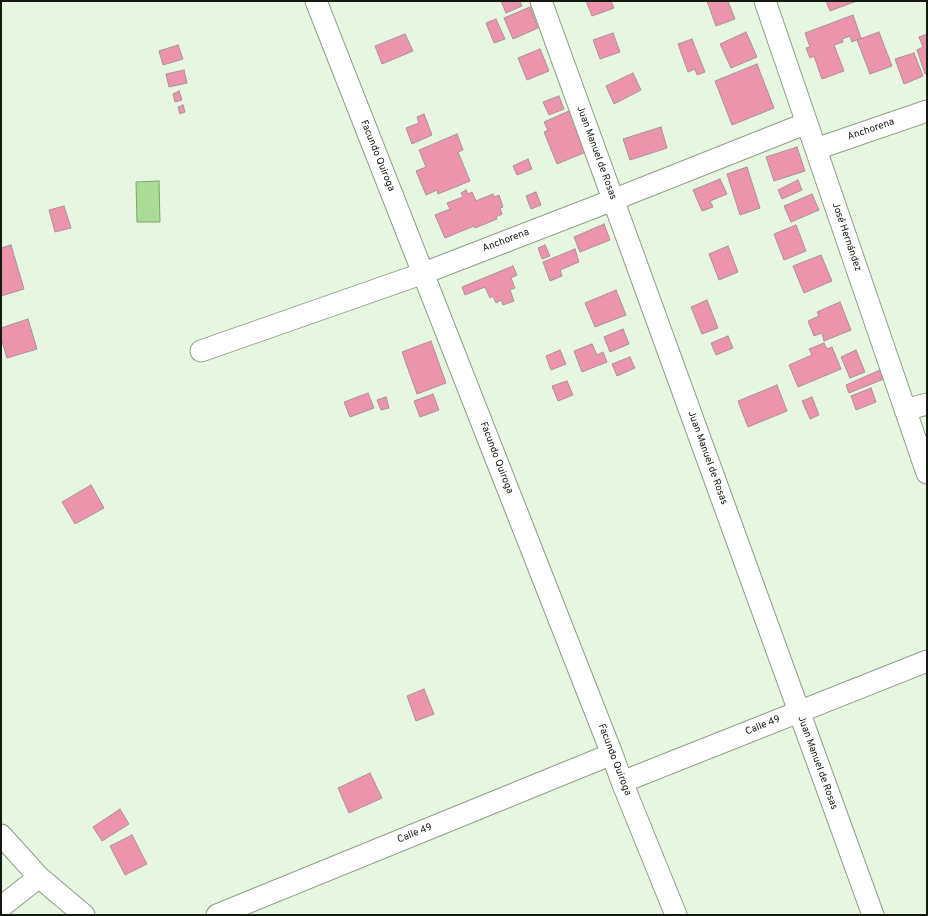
<!DOCTYPE html>
<meta charset="utf-8">
<style>
body{margin:0}
#map{position:relative;width:928px;height:916px;overflow:hidden;background:#e7f6e0;font-family:Overpass,sans-serif}
canvas{display:block}
.frame{position:absolute;inset:0;border:2px solid #141911;pointer-events:none}
</style>
<div id="map">
<canvas width="928" height="916"></canvas>
<div class="frame"></div>
</div>
<script>
const ctx = document.querySelector('canvas').getContext('2d');
ctx.lineJoin = 'round';
function paint(path, color) {
  ctx.fillStyle = color;
  ctx.fill(path, 'evenodd');
}
function toPath(rows) {
  const path = new Path2D();
  for (const r of rows) {
    path.moveTo(r[0], r[1]);
    for (let i = 2; i < r.length; i += 2) path.lineTo(r[i], r[i + 1]);
  }
  return path;
}
function stroke(path, color, width, dash) {
  ctx.strokeStyle = color;
  ctx.lineWidth = width;
  ctx.lineCap = dash ? 'butt' : 'round';
  ctx.setLineDash(dash || []);
  ctx.stroke(path);
}
function drawText(font, color, halo, rows, align = 'center') {
  ctx.font = font + ' Overpass,sans-serif';
  ctx.lineWidth = 3;
  ctx.setLineDash([]);
  ctx.textBaseline = 'middle';
  ctx.strokeStyle = halo;
  ctx.fillStyle = color;
  for (const [text, x, y, turn = 0] of rows) {
    ctx.save();
    ctx.translate(x, y);
    ctx.rotate((+turn || 0) * Math.PI / 180);
    ctx.textAlign = isNaN(turn) ? turn : align;
    if (halo) ctx.strokeText(text, 0, 0);
    ctx.fillText(text, 0, 0);
    ctx.restore();
  }
}
const water = toPath([
 [159,181,160,222,137,222,136,182,159,181]
]);
paint(water, '#abdc95');
stroke(water, '#7ea26d', 1);
const building = toPath([
 [501,1,520,1,522,6,506,13,501,1],
 [586,1,611,1,614,8,592,16,586,1],
 [707,1,728,1,735,19,716,26,707,1],
 [826,1,857,1,830,11,826,1],
 [530,7,538,28,513,39,504,18,530,7],
 [853,15,861,38,852,42,850,36,842,39,843,42,834,45,844,71,822,79,814,56,810,58,806,48,810,47,805,33,853,15],
 [496,19,505,39,494,43,486,23,496,19],
 [746,32,757,57,731,68,720,44,746,32],
 [879,32,892,66,870,74,857,40,879,32],
 [613,33,620,52,600,59,593,40,613,33],
 [405,34,413,51,382,64,375,46,405,34],
 [927,34,927,73,925,74,917,50,923,47,919,37,927,34],
 [692,39,705,72,697,75,695,69,688,72,678,44,692,39],
 [178,45,183,59,163,65,159,51,178,45],
 [540,49,549,71,527,80,518,58,540,49],
 [914,53,923,76,904,84,895,59,914,53],
 [757,64,774,108,732,125,715,81,757,64],
 [184,70,187,83,169,87,166,74,184,70],
 [633,73,641,90,614,104,606,86,633,73],
 [179,91,182,100,175,102,173,94,179,91],
 [559,96,564,109,549,115,543,102,559,96],
 [183,105,185,112,180,114,178,107,183,105],
 [569,111,586,152,557,164,544,132,548,130,544,122,569,111],
 [424,114,432,135,412,144,406,128,419,123,417,117,424,114],
 [661,127,667,148,630,160,623,139,661,127],
 [457,134,463,150,458,152,470,181,438,194,437,190,426,195,416,171,426,167,419,150,457,134],
 [797,147,805,171,774,181,766,157,797,147],
 [528,159,532,169,517,175,513,166,528,159],
 [747,167,760,208,740,215,727,174,747,167],
 [720,179,727,194,710,201,713,207,702,211,693,190,720,179],
 [798,180,802,190,782,199,778,190,798,180],
 [466,190,468,194,472,192,476,201,493,194,494,197,499,195,503,207,500,208,502,214,496,217,497,219,475,228,474,226,445,238,435,215,450,209,447,203,463,197,461,193,466,190],
 [536,192,541,205,531,209,526,196,536,192],
 [812,194,819,210,791,222,784,206,812,194],
 [64,206,71,228,55,232,49,210,64,206],
 [604,224,610,240,580,252,574,237,604,224],
 [796,225,806,251,784,260,774,234,796,225],
 [11,245,24,289,1,296,1,248,11,245],
 [545,245,550,256,542,259,538,248,545,245],
 [728,246,738,272,719,280,709,254,728,246],
 [575,249,579,262,560,270,562,276,550,281,543,262,575,249],
 [821,255,832,281,804,293,793,266,821,255],
 [513,266,517,275,511,278,515,288,510,290,514,301,503,305,501,300,496,303,493,296,490,298,485,287,465,295,462,287,513,266],
 [616,290,626,315,595,327,585,303,616,290],
 [707,300,718,328,702,334,691,307,707,300],
 [840,302,851,330,824,341,822,333,814,336,808,321,819,316,817,312,840,302],
 [28,319,37,349,7,358,1,338,1,328,28,319],
 [623,329,629,344,610,352,604,337,623,329],
 [728,336,733,348,716,355,711,343,728,336],
 [431,341,446,383,417,394,402,352,431,341],
 [824,343,827,349,832,347,841,369,798,387,789,365,812,355,809,349,824,343],
 [592,344,597,355,603,352,607,362,582,372,574,351,592,344],
 [560,350,566,364,551,370,546,356,560,350],
 [856,350,865,372,850,378,841,357,856,350],
 [630,357,635,368,617,376,612,364,630,357],
 [880,370,884,379,849,393,846,385,880,370],
 [567,381,573,395,558,401,552,386,567,381],
 [777,385,787,411,748,427,738,401,777,385],
 [871,388,876,402,856,410,851,396,871,388],
 [368,393,374,408,350,417,344,402,368,393],
 [433,394,439,410,420,417,414,401,433,394],
 [386,397,389,408,381,410,377,400,386,397],
 [812,397,819,415,810,419,802,401,812,397],
 [91,485,104,508,75,524,62,502,91,485],
 [424,689,434,714,416,721,407,696,424,689],
 [370,773,382,798,349,813,338,788,370,773],
 [120,809,129,824,102,841,93,827,120,809],
 [132,835,147,864,125,875,110,846,132,835]
]);
paint(building, '#eb94ac');
stroke(building, '#ab9097', 1);
const street = toPath([
 [316,1,612,754,622,782,676,915],
 [541,1,873,915],
 [765,1,927,473],
 [816,149,927,111],
 [201,351,424,273,613,200,807,123],
 [905,410,927,404],
 [622,782,927,661],
 [1,835,39,877,84,915],
 [1,907,39,877],
 [217,915,612,754]
]);
stroke(street, '#8f9d89', 23);
stroke(street, '#fff', 21);
drawText('10px', '#141911', '#fff', [
 ["Anchorena",871,130,-19],
 ["Juan Manuel de Rosas",596,153,70],
 ["Facundo Quiroga",377,156,68],
 ["José Hernández",846,237,71],
 ["Anchorena",506,241,-21],
 ["Facundo Quiroga",496,458,69],
 ["Juan Manuel de Rosas",707,458,70],
 ["Calle 49",763,726,-22],
 ["Facundo Quiroga",614,760,69],
 ["Juan Manuel de Rosas",817,763,70],
 ["Calle 49",415,834,-22]
]);
</script>
